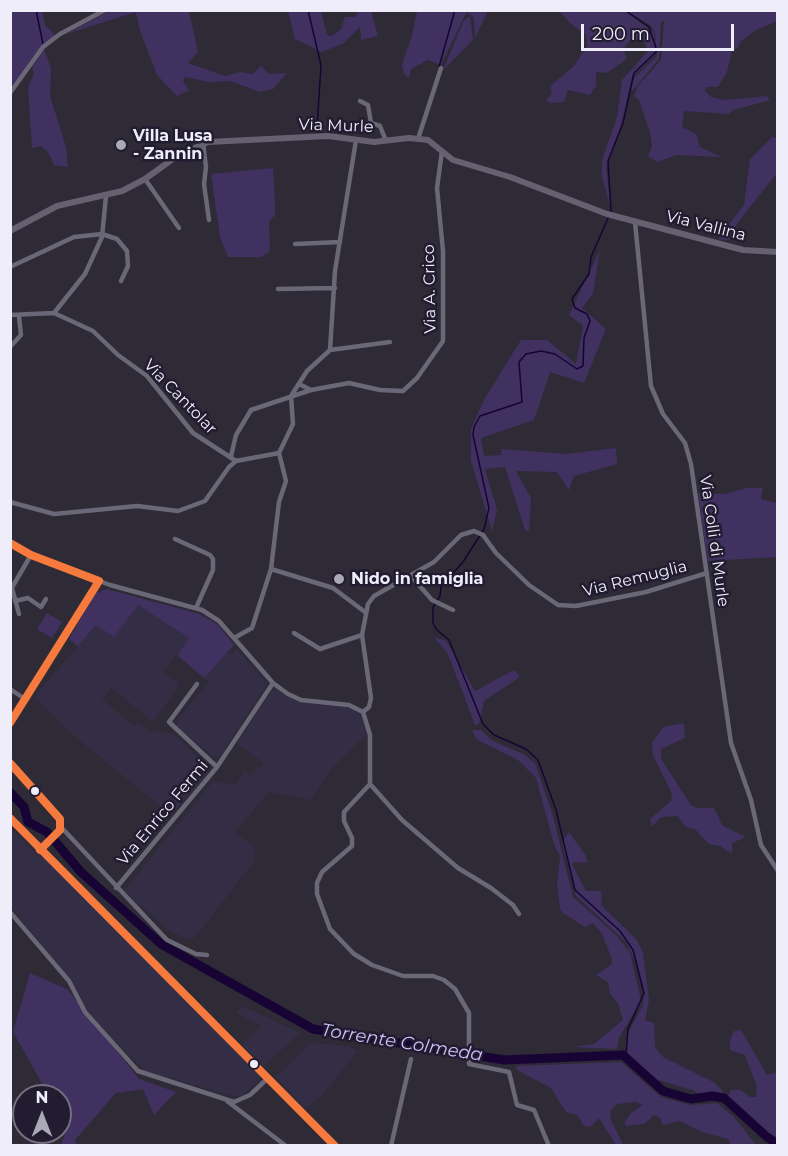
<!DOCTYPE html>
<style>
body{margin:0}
#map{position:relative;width:788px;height:1156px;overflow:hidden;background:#2e2b36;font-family:Montserrat,sans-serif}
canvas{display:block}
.frame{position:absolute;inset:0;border:12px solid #f0edfb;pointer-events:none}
.north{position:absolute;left:12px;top:1084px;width:60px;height:60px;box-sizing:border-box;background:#211c30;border:2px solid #747081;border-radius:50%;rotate:0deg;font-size:16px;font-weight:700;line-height:24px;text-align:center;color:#f0edfb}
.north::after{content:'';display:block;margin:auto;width:21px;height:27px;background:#aca9b6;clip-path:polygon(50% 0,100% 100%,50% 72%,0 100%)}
.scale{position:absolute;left:581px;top:24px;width:153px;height:27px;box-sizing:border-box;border:3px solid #f0edfb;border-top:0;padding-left:8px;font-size:18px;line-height:21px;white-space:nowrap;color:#f0edfb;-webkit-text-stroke:4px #211c30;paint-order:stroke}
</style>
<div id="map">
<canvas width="788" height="1156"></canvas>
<div class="frame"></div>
<div class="north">N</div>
<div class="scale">200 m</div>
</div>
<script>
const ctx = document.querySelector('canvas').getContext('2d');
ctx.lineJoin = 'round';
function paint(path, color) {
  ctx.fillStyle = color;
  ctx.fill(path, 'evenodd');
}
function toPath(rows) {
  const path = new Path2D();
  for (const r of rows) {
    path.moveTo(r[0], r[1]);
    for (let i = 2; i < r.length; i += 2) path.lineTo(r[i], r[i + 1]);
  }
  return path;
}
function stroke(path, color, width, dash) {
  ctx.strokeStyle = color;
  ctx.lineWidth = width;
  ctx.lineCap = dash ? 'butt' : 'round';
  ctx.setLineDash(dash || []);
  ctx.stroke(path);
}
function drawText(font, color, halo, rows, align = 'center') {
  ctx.font = font + ' Montserrat,sans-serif';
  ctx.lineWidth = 5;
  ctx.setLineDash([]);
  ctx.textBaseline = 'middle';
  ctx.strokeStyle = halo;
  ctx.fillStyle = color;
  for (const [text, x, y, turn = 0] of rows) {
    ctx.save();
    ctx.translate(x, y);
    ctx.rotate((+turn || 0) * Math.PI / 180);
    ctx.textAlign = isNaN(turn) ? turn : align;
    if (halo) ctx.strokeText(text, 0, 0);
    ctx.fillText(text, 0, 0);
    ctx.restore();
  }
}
paint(toPath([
 [138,605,189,638,163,672,180,684,153,722,112,688,102,699,135,727,138,723,151,733,155,731,174,734,209,767,208,774,171,815,72,734,34,697,96,625],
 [237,649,267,684,222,753,218,756,212,756,178,727,177,720,209,682,204,678,227,652,231,655],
 [276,688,292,698,352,708,362,716,367,734,331,769,311,800,269,792,251,813,235,832,254,846,255,860,197,935,192,939,187,938,171,932,124,891,213,781,235,785,244,771,251,775,264,763,237,744,265,699],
 [10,828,41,858,43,856,262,1077,243,1095,232,1096,146,1071,133,1059,83,1008,57,964,11,907],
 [243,1006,300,1033,264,1066,242,1045,261,1026,236,1013],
 [310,1043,349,1046,357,1052,324,1093,306,1109,276,1077]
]), '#342d46');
paint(toPath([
 [111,10,189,11,198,52,188,63,225,76,240,72,253,74,261,66,269,74,287,73,273,89,260,92,230,81,209,82,185,77,183,81,189,90,177,96,157,75,139,28,136,12,66,34],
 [11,11,42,11,45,25,55,35,41,47,11,89],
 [288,11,321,11,327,35,332,36,341,29,345,17,355,17,359,11,371,11,378,36,361,40,360,27,344,43,322,52,295,39],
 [417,11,467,11,441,65,428,60,411,69,409,78,404,74,402,64,412,36],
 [469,11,488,11,475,38,474,18,470,14,467,15],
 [559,11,624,11,654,32,655,55,632,77,620,130,606,167,611,210,602,176,602,160,617,117,622,80,648,51,643,39,630,40,623,49,627,58,623,62,606,73,596,72,596,86,590,95,568,90,564,102,550,103,546,100,552,94,550,86,574,66,587,46,586,35,570,23],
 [626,11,777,11,777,21,756,30,740,42,738,48,732,50,727,72,718,87,707,87,704,90,711,97,724,100,767,96,770,100,734,110,729,114,684,111,682,127,696,134,700,147,722,157,676,155,658,162,648,156,652,146,650,132,639,100,634,96,638,86,661,60,664,21,661,21,659,59,633,90,630,90,634,78,657,56,656,47,655,32,650,25],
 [470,16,473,40,443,70,464,20],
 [44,49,51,68,50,96,66,147,68,167,54,165,48,152,41,146,32,148,28,88,34,73,32,67],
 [772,137,777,138,777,173,738,222,729,240,718,239,744,205,750,159],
 [273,168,275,205,275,215,269,221,270,251,261,257,228,257,220,237,211,174],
 [600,250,593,293,582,308,606,329,584,383,550,372,534,420,481,438,484,456,502,455,501,449,567,454,616,448,617,464,574,476,569,490,557,472,516,471,531,498,529,531,525,530,505,467,485,469,497,510,492,531,471,461,471,429,484,400,521,340,547,340,576,364,583,326,569,315],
 [747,488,763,488,761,499,777,503,777,557,708,561,698,493,724,494],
 [107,589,199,614,218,625,234,645,204,678,177,655,189,638,138,605,114,637,96,625,78,646,69,639,96,593],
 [47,613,62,622,52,638,37,629],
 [434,637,446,641,475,691,514,670,520,677,484,701,479,724,475,725,448,654],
 [684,723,685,738,661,749,661,759,691,805,697,808,714,808,723,826,746,837,732,843,732,854,720,846,709,844,696,830,685,826,678,816,661,817,652,827,650,819,671,801,672,794,653,755,652,743,663,727],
 [472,730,481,730,493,741,523,754,535,763,553,816,573,897,616,935,630,953,641,1000,619,1038,617,1049,572,1047,594,1044,623,1020,618,1003,610,994,608,982,596,975,611,965,612,959,602,934,593,923,585,927,563,913,560,908,557,885,560,856,554,844,536,778,518,760,476,739],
 [569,832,586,856,587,863,574,862,572,864,586,891,600,891,602,895,601,905,637,940,643,953,649,1000,645,1020,654,1023,655,1047,663,1057,715,1083,725,1094,723,1099,705,1099,693,1090,658,1080,644,1071,640,1072,626,1059,628,1033,643,1005,644,991,637,965,626,942,576,896,562,842],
 [30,973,67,989,139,1079,176,1092,154,1115,143,1089,116,1093,75,1140,76,1145,61,1145,67,1128,60,1116,60,1096,49,1096,13,1032],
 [741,1030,767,1075,777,1072,777,1139,772,1139,772,1143,748,1120,727,1106,726,1100,731,1090,741,1090,750,1097,756,1097,757,1087,745,1055,730,1050,730,1040,734,1031],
 [621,1062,661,1097,690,1105,717,1103,735,1118,756,1145,731,1145,728,1139,705,1133,679,1121,663,1125,660,1118,654,1115,644,1124,626,1126,624,1123,631,1113,643,1105,636,1102,617,1104,610,1111,611,1120,623,1145,616,1145,599,1118,590,1127,584,1126,577,1115,566,1112,551,1088,517,1070,516,1066]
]), '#403161');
stroke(toPath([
 [36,10,43,44],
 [308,10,321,65,317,128],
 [439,67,455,10],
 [611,212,608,161,623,123,634,73,657,51,649,27,625,10],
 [609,216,591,257,589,274,572,299,575,308,587,314,590,321,584,338,583,366,577,369,555,354,541,351,526,354,519,362,522,402,480,416,474,427,473,435,489,508,484,529,463,562,441,587,440,596,433,607,433,623,437,630,449,640,483,724,494,735,526,749,538,760,556,810,575,890,620,931,633,950,644,993,628,1029,626,1057]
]), '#170434', 1.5);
stroke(toPath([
 [10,792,24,807,28,822,47,832,81,872,161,944,313,1029,504,1060,623,1055,663,1091,691,1099,712,1096,724,1098,767,1137,778,1144]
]), '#170434', 9);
stroke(toPath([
 [10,93,43,47,60,34,105,10],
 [360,101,368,105,371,123,380,126,386,141],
 [418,139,441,68],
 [203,143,206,167,204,184,209,220],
 [145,179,179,228],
 [632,221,635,222,651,386,663,414,685,443,691,464,731,743,751,800,761,845,778,871],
 [295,244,340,242],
 [10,267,74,237,102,234,117,239,127,251,128,266,121,281],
 [278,289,335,288],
 [54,313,85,274,102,237,106,196],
 [10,315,54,313,93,331,118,355,147,376,193,433,236,461],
 [10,347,21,335,19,316],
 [330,350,390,342],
 [311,390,349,383,380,390,403,391,417,378,443,341,443,251,437,188,442,151],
 [291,396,307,371,330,350,335,271,356,140],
 [279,453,293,424,291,396],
 [231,456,236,435,251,410,311,390,299,384],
 [10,502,54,514,137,506,178,511,205,501,229,467,236,461,279,453],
 [175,539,210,555,213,559,213,570,196,608],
 [10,543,31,555,110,585,202,610,219,621,273,683,288,694,301,700,349,705,363,712,370,735,370,784,344,812,344,821,352,838,352,846,322,872,317,883,317,894,330,929,354,954,372,965,403,976,433,976,444,980,455,989,469,1013,469,1064,509,1072,517,1105,534,1110,549,1146],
 [271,569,333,588,365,612],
 [411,576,432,600,453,610],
 [12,588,19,614],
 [10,591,31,555],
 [15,601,28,598,41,607,46,599],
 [294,633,320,649,362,635],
 [234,638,252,628,271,569,279,502,286,481,279,453],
 [197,684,169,722,217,767],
 [10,689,25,699],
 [363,712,369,707,371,698,362,635,368,604,374,596,434,562,461,535,474,531,483,535,496,553,529,585,558,605,576,606,646,592,707,573],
 [10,724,99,581],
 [10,762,60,819,60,830,40,850],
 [370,784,402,820,458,868,491,888,513,905,519,914],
 [61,827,167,940,196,954,207,955],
 [116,888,217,767,273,683],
 [10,912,69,981,85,1012,138,1071,234,1102,250,1095,269,1077],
 [227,1101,286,1146],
 [391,1146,411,1059]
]), '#6a6777', 4.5);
stroke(toPath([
 [10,231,57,206,122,191,145,179,177,156,208,142,328,136,374,142,409,138,428,140,453,160,510,177,607,214,743,250,778,252],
 [10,817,40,850,336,1146]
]), '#656171', 6);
stroke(toPath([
 [10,543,31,555,99,581],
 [10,723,99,581],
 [10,763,60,819,60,830,40,850],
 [10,818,335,1146]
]), '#f6793e', 8);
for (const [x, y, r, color] of [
 [121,145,6,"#aca9b6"],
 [339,579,6,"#aca9b6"],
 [35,791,5,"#f0edfb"],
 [254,1064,5,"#f0edfb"]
]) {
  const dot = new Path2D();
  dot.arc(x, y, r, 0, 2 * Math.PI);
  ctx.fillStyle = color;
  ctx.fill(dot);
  stroke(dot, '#211c30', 2);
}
drawText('16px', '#f0edfb', '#211c30', [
 ["Via Murle",336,126,2],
 ["Via Vallina",706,226,14],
 ["Via A. Crico",430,289,-91],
 ["Via Cantolar",180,397,46],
 ["Via Colli di Murle",714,541,82],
 ["Via Remuglia",635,579,-14],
 ["Via Enrico Fermi",163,813,-50]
]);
drawText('bold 16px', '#f0edfb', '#211c30', [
 ["Villa Lusa",133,136],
 ["- Zannin",133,154],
 ["Nido in famiglia",351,579]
], 'left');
drawText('italic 18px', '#cfc1f9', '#211c30', [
 ["Torrente Colmeda",402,1043,9]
]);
</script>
